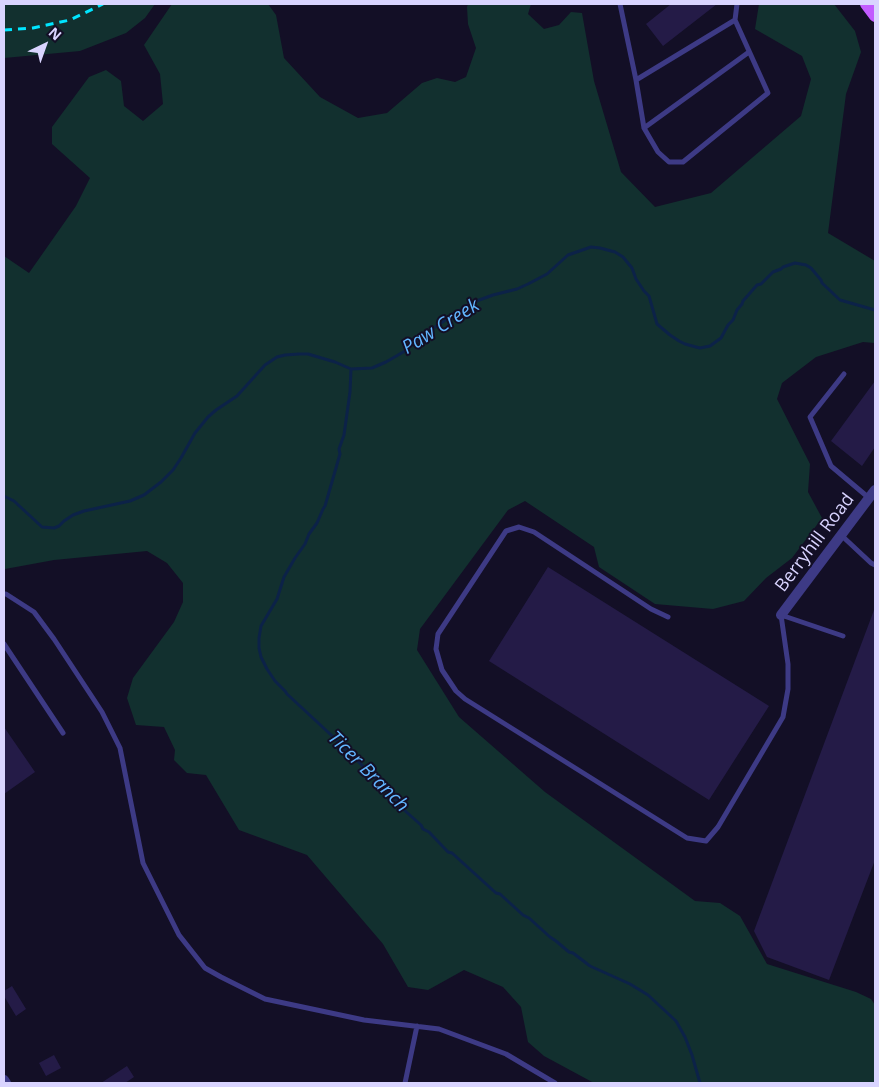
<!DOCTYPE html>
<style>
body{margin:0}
#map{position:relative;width:879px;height:1087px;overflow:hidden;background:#130f26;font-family:"Open Sans",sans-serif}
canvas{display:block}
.frame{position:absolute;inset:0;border:5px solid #d9d4ff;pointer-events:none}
.north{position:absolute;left:20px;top:20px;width:50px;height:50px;-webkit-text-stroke:4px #130f26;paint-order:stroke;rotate:42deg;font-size:14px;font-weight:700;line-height:20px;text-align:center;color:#d9d4ff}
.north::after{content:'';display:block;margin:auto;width:18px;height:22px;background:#d9d4ff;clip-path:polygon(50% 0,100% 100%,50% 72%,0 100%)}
</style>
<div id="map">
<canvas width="879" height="1087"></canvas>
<div class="frame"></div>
<div class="north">N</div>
</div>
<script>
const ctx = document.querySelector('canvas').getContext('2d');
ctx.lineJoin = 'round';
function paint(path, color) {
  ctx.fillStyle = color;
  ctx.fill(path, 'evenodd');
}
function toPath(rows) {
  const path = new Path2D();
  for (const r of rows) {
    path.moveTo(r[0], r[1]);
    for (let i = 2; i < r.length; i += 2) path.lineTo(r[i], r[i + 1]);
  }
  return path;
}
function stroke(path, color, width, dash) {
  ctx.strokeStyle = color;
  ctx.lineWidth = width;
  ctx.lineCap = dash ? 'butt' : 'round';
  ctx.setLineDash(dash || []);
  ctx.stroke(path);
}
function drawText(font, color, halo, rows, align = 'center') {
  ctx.font = font + ' "Open Sans",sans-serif';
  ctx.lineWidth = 4;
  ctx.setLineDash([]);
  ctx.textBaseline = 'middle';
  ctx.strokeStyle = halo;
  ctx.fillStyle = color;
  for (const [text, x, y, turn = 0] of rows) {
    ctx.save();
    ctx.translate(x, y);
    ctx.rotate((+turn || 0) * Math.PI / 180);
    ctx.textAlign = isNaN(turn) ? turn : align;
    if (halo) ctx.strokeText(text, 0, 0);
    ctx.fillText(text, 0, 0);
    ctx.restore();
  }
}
paint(toPath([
 [4,4,155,4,145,18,126,33,80,51,4,58],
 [172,4,268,4,276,15,284,58,320,97,358,118,387,113,422,83,437,78,455,82,466,77,476,48,468,24,467,7,468,4,531,4,528,14,544,29,559,25,571,12,582,13,594,81,621,172,655,207,711,193,801,116,811,79,802,56,755,29,759,4,834,4,855,31,861,52,846,94,828,233,875,261,875,343,863,342,816,357,782,383,777,399,810,464,808,492,822,518,792,558,766,578,744,601,713,609,655,604,599,567,594,547,525,501,508,510,420,629,417,650,459,717,545,792,695,901,720,903,740,916,767,964,856,992,871,999,875,1005,875,1083,594,1083,544,1056,528,1042,521,1007,503,987,464,970,428,990,408,987,383,944,307,855,239,830,206,775,187,773,174,760,175,750,164,727,136,725,127,698,133,678,174,622,183,602,183,583,167,563,147,551,54,560,5,569,4,568,4,256,29,273,76,206,90,178,52,144,52,127,89,77,106,70,121,81,124,106,143,121,163,104,160,74,144,45]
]), '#12302f');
stroke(toPath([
 [351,369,350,392,344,435,339,449,340,454,325,506,323,509,317,523,309,534,305,544,295,558,284,577,277,599,261,626,259,638,259,648,261,657,267,669,275,681,285,691,287,694,343,746,345,749,390,792,392,796,399,803,403,809,421,825,423,829,429,832,448,852,452,853,496,893,500,894,523,915,529,918,550,937,556,941,569,952,573,953,590,966,630,984,648,995,676,1021,685,1037,692,1055,700,1083],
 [4,496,14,501,42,527,54,528,59,526,64,521,73,515,84,511,130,501,144,495,161,482,173,470,181,458,195,433,208,417,216,410,237,396,265,365,277,357,285,355,299,354,308,354,335,362,351,369,372,368,386,362,405,351,415,342,419,340,424,335,427,334,432,329,471,303,493,295,517,289,528,284,547,274,568,255,591,247,600,248,615,252,623,257,632,268,636,279,644,291,649,296,657,324,670,335,679,341,685,344,696,347,700,348,710,346,721,338,728,325,733,320,737,310,742,304,743,301,757,285,761,284,773,272,781,269,783,267,795,263,806,265,811,268,821,280,822,283,840,300,875,310]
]), '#0c2248', 3);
paint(toPath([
 [671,4,717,4,663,46,646,24],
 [875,381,875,447,862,466,831,441],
 [548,567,769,706,709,800,489,661],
 [874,610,875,860,829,980,767,957,754,931],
 [4,727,35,772,4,794],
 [12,986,26,1009,16,1016,4,996,4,991],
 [54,1055,61,1068,46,1076,39,1063],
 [127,1066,134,1077,125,1083,101,1083]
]), '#241b47');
stroke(toPath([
 [620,4,636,80,735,20,737,4],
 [636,80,644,128,658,152,669,162,683,162,768,93,735,20],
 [644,128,749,52],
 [844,374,810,417,831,466,869,498],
 [841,535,871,563,875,565],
 [4,594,6,594,34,612,54,639,102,712,120,748,143,863,179,935,205,968,221,977,265,999,364,1020,439,1029,506,1054,555,1083],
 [668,617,651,609,534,532,519,527,506,531,438,634,436,649,442,670,456,691,465,699,687,838,706,841,718,827,783,717,788,689,788,664,781,615,843,636],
 [4,644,63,733],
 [405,1083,417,1026]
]), '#3d3a85', 5);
stroke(toPath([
 [781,615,875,490],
 [4,1080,6,1083]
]), '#3d3a85', 10);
stroke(toPath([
 [866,4,875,16]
]), '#c25bff', 12);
stroke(toPath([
 [4,30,33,28,70,20,103,4]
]), '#00e5ff', 3, [8, 6]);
drawText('18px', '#d9d4ff', '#130f26', [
 ["Berryhill Road",815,543,-53]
]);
drawText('italic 19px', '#62b6ff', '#130f26', [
 ["Paw Creek",441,327,-32],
 ["Ticer Branch",368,772,45]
]);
</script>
